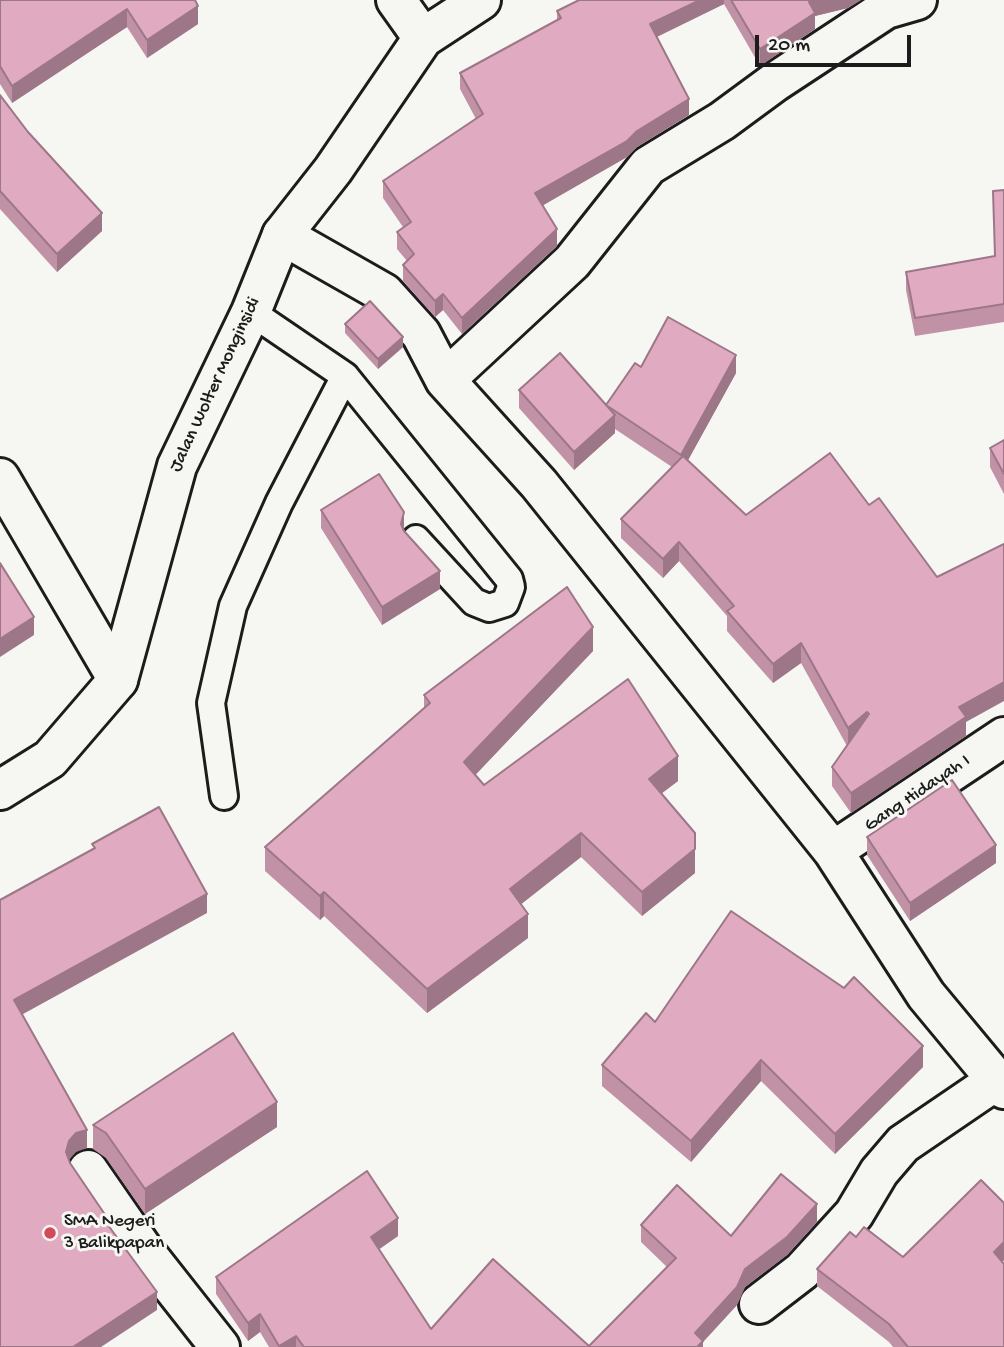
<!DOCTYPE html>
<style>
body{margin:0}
#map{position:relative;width:1004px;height:1347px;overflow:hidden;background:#f6f6f2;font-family:"Gochi Hand",sans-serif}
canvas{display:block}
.scale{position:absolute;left:755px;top:35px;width:156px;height:32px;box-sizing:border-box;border:4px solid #1c1c1c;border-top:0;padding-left:9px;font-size:21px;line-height:24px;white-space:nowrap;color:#1c1c1c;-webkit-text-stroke:5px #f6f6f2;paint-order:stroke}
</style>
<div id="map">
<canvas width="1004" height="1347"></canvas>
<div class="scale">20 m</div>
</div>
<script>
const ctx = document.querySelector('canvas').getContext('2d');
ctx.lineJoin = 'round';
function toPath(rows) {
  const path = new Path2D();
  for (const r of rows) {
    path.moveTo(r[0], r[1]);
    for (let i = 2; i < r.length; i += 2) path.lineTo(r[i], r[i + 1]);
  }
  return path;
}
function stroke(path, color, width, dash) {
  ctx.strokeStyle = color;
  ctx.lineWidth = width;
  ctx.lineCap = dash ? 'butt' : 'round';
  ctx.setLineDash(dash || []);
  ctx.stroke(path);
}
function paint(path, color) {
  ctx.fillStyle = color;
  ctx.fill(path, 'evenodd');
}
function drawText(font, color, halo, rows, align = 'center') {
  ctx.font = font + ' "Gochi Hand",sans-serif';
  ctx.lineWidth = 6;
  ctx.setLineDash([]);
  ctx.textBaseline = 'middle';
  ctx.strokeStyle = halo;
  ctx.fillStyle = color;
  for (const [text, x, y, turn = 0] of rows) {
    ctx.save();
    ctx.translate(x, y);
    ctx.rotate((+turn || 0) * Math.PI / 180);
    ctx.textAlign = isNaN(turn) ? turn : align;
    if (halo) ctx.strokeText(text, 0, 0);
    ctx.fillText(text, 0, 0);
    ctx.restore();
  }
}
const lane = toPath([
 [251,312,345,376,509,579,511,587,505,603,489,608,474,602,416,539],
 [224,796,211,703,233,606,279,503,345,376]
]);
const street = toPath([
 [396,0,423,38],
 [282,235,384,293,421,334,445,380,539,484,833,851,926,995,1004,1089],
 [445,380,572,262,648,166,722,121,775,82,886,9,917,0],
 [0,478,118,680],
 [833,851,1004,737],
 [88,1170,142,1248,220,1347],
 [759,1304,802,1271,854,1214,879,1172,903,1144,997,1080]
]);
const secondary = toPath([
 [0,790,50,759,118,680,177,466,251,312,282,235,333,170,423,38,481,0]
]);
stroke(lane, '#1c1c1c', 32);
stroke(street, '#1c1c1c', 44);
stroke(secondary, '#1c1c1c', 44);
stroke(lane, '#f6f6f2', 26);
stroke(street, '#f6f6f2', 38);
stroke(secondary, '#f6f6f2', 38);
paint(toPath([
 [0,0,195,0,198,24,147,58,127,27,12,103,0,84],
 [579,0,861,0,848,8,815,16,815,29,760,66,724,4,657,37,689,115,637,147,627,157,542,205,557,246,462,334,443,310,435,317,403,281,403,265,407,261,397,249,397,232,403,227,383,198,383,181,476,119,460,89,460,73,557,20,557,11],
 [0,95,102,231,57,272,0,209],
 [1004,190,1004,322,915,336,906,290,906,272,994,257],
 [345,324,403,347,378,369,345,333],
 [641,367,736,373,688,460,966,722,966,736,851,813,832,786,832,767,847,746,801,663,773,683,727,631,727,616,679,561,663,578,621,538,621,519,672,467,615,429,615,433,574,470,519,408,519,390,606,405],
 [1004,440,1004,494,990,467,990,448],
 [321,510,404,530,440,589,382,625,321,528],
 [593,651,475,775,484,785,678,781,662,793,695,873,642,916,581,857,521,904,528,938,427,1013,324,916,320,920,265,871,265,847,424,709,424,695],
 [867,837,996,863,910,921,867,855],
 [655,1022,923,1067,835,1154,761,1081,691,1162,602,1086,602,1065],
 [93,1125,277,1127,145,1214,106,1158,93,1149],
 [817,1222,787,1255,745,1287,737,1305,703,1342,703,1347,269,1347,260,1332,248,1341,216,1294,216,1277,398,1236,379,1249,431,1329,589,1346,667,1267,641,1242,641,1225,731,1236],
 [856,1237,903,1257,1004,1260,1002,1262,1004,1347,893,1347,889,1342,817,1286,817,1269]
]), '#c192a6');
paint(toPath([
 [700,0,724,0,724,4,650,40,650,24],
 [816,0,861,0,848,8,815,16,815,29,760,66,760,49,809,2],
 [198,6,198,24,147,58,147,40],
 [127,9,127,27,12,103,12,86],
 [689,99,689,115,637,147,627,157,535,210,535,193],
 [102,213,102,231,57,272,57,254],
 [557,229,557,246,462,334,462,318],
 [443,294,443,310,435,317,435,301],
 [403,337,403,347,378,369,378,359],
 [736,355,736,373,681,473,681,455],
 [615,415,615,433,574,470,574,452],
 [404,512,404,530,401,524],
 [679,542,679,561,663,578,663,559],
 [440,571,440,589,382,625,382,607],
 [34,617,34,635,0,657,0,639],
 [593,627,593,651,464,787,464,762],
 [801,643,801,663,773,683,773,664],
 [1004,682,1004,701,966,722,966,736,851,813,851,793,959,707],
 [867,712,867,731,848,747,848,728],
 [678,756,678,781,649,803,649,779],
 [581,833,581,857,510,913,510,889],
 [996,845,996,863,910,921,910,903],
 [695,849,695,873,642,916,642,892],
 [324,892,324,916,320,920,320,896],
 [207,894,207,913,14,1019,14,1000],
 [528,914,528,938,427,1013,427,989],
 [923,1046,923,1067,835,1154,835,1134],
 [761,1060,761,1081,691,1162,691,1141],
 [277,1102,277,1127,145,1214,145,1189],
 [87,1130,87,1148,76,1152,69,1160,66,1152,69,1141,76,1133],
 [817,1204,817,1222,787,1255,745,1287,737,1305,703,1342,703,1347,695,1347,695,1333,745,1269],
 [398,1218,398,1236,371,1255,371,1237],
 [1004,1242,1004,1260,994,1270,994,1252],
 [157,1292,157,1310,101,1347,73,1347],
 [260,1314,260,1332,248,1341,248,1323],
 [296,1336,296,1347,279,1347,279,1346]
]), '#9d7787');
const building = toPath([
 [0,0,195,0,198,6,147,40,127,9,12,86,0,66,0,0],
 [579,0,700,0,650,24,689,99,637,131,627,141,535,193,557,229,462,318,443,294,435,301,403,265,414,254,397,232,411,222,383,181,483,114,460,73,561,18,557,11,579,0],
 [731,0,816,0,809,2,815,13,760,49,731,0],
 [0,95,28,132,102,213,57,254,0,191,0,95],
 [1004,190,1004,304,915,318,906,272,995,256,993,191,1004,190],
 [370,301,403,337,378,359,345,324,370,301],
 [668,317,736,355,681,455,606,405,635,363,641,367,668,317],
 [560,353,615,415,574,452,519,390,560,353],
 [1004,440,1004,474,990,448,1004,440],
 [830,453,869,505,879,498,937,577,1004,544,1004,682,959,707,966,717,851,793,832,767,869,714,867,712,848,728,801,643,773,664,727,611,734,606,679,542,663,559,621,519,683,456,746,515,830,453],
 [379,474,404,512,401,524,404,531,440,571,382,607,321,510,379,474],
 [0,563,34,617,0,639,0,563],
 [567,587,593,627,464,762,484,785,628,679,678,756,649,779,695,833,695,849,642,892,581,833,510,889,528,914,427,989,324,892,320,896,265,847,430,703,424,695,567,587],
 [952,780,996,845,910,903,867,837,952,780],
 [159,807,207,894,14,1000,87,1130,76,1133,69,1141,66,1152,70,1163,108,1219,105,1221,157,1292,73,1347,0,1347,0,900,95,848,92,844,159,807],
 [731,911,844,988,854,977,923,1046,835,1134,761,1060,691,1141,602,1065,646,1013,655,1022,731,911],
 [233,1033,277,1102,145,1189,106,1133,93,1125,233,1033],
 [367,1171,398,1218,371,1237,431,1329,493,1259,589,1346,676,1258,641,1225,677,1185,731,1236,781,1174,817,1204,787,1237,745,1269,737,1287,695,1333,703,1341,697,1347,304,1347,296,1336,279,1346,260,1314,248,1323,216,1277,367,1171],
 [981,1180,1004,1203,1004,1242,994,1252,1004,1264,1004,1347,908,1347,889,1324,817,1269,850,1232,856,1237,864,1227,903,1257,981,1180]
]);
paint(building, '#e0aac1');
stroke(building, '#9d7787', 2);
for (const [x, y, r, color] of [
 [50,1233,7,"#d1495b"]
]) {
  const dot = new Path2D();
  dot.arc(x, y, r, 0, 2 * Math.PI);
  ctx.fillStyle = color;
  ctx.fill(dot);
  stroke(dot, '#f6f6f2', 2.5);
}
drawText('19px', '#1c1c1c', '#f6f6f2', [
 ["Jalan Wolter Monginsidi",216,385,-65],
 ["Gang Hidayah I",918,794,-34]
]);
drawText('19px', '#1c1c1c', '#f6f6f2', [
 ["SMA Negeri",64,1222],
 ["3 Balikpapan",64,1244]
], 'left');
</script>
